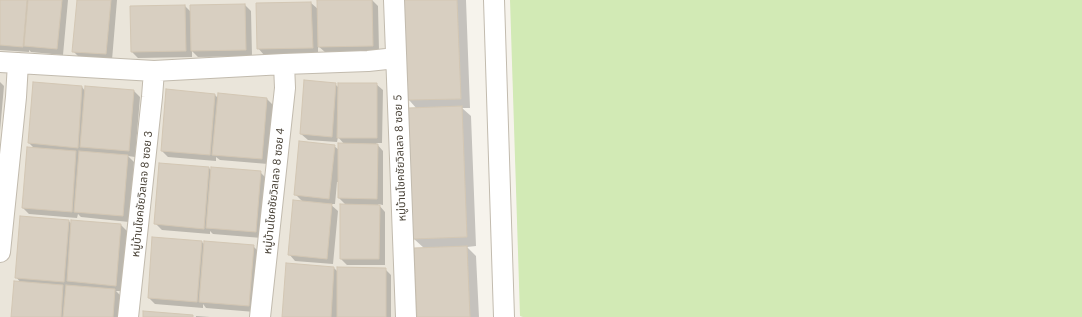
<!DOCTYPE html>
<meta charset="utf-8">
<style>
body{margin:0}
canvas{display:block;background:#f6f3ec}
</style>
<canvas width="1082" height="317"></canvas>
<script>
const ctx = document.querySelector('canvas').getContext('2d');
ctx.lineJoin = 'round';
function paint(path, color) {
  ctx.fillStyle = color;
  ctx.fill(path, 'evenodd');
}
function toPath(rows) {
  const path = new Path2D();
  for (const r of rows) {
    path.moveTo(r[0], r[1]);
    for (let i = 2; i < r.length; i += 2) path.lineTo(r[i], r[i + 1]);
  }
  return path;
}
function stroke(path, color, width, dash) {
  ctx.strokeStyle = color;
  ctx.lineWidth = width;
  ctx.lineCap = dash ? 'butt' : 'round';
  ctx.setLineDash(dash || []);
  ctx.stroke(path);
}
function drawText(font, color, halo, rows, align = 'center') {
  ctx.font = font + ' Lato,"Noto Sans Thai",sans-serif';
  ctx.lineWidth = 3.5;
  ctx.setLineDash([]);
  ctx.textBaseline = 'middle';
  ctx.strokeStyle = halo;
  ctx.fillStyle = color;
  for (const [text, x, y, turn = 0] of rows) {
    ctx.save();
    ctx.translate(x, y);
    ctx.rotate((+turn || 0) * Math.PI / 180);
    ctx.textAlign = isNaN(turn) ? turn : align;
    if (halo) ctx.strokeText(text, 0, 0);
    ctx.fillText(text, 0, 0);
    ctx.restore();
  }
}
paint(toPath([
 [0,0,406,0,417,317,0,317]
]), '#eae5da');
paint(toPath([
 [510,0,1082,0,1082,317,523,317,520,316]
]), '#d2eab5');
paint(toPath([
 [0,0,68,0,63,55,31,52,29,50,29,52,0,50],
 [78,0,117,0,112,60,79,57,73,51],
 [372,0,378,6,379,51,325,52,318,46,318,54,264,55,258,48,257,4,311,3,318,9],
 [405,0,466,0,470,108,462,108,471,116,476,246,467,247,476,256,479,317,418,317,424,248,414,239,409,109,417,109,409,100],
 [245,5,251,11,252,56,198,57,192,51,192,57,138,58,132,52,131,7,185,6,191,12],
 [0,82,4,86,0,131],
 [34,83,82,87,85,91,134,91,140,97,135,157,128,156,134,162,129,222,81,217,78,214,77,218,29,214,23,208,34,148,29,143],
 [335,84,338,87,376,84,383,90,382,143,376,143,383,151,383,205,378,204,385,212,385,265,347,265,341,259,346,205,339,198,339,182,337,182,335,204,330,204,338,211,333,264,295,261,289,254,303,202,295,194,334,146,339,150,345,145,338,137,337,142,308,140,301,134],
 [167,91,215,95,218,98,267,99,273,105,268,164,220,160,216,157,216,161,168,157,162,151],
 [209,168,212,171,260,172,266,178,262,238,213,234,210,231,210,234,162,230,156,224],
 [69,221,72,225,121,225,127,231,122,291,116,291,121,296,119,317,12,317,21,283,16,277],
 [202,242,205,245,253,246,259,252,255,312,206,308,203,304,203,308,155,304,149,298],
 [334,268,338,272,385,269,391,275,391,317,283,317],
 [196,316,210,317,196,317]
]), '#0003');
const building = toPath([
 [0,0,27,0,23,47,0,45,0,0],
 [28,0,62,0,57,49,24,46,28,0],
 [77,0,111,0,106,54,72,52,77,0],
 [317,0,372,0,373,46,318,47,317,0],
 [404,0,457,0,461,99,408,100,404,0],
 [311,2,313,48,257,49,256,3,311,2],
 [245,4,246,50,191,51,190,5,245,4],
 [185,5,186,51,131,52,130,6,185,5],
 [304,80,336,83,332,137,300,134,304,80],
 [33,82,82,86,78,148,28,143,33,82],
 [338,83,377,83,377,138,337,138,338,83],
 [85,86,134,90,129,151,80,147,85,86],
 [166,89,215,94,210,155,161,151,166,89],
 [218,93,267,98,262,159,212,155,218,93],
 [462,106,467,237,413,239,408,108,462,106],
 [299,141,335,145,329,199,294,195,299,141],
 [338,143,378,144,377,199,338,198,338,143],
 [27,147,76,151,72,212,22,208,27,147],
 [79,151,128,155,123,216,74,212,79,151],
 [159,163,209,167,204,229,154,224,159,163],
 [211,167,261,171,256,232,206,228,211,167],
 [293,200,332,204,327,259,288,255,293,200],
 [340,204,380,205,379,259,340,259,340,204],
 [20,216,69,220,64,282,15,278,20,216],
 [71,220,121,224,116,286,67,281,71,220],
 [152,237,202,241,197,302,148,298,152,237],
 [204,241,254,245,249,306,199,302,204,241],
 [467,246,470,317,417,317,414,248,467,246],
 [286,263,334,267,331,317,282,317,286,263],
 [337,267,386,268,386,317,337,317,337,267],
 [14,281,63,285,61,317,11,317,14,281],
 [66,285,115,289,113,317,63,317,66,285],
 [143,311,193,315,193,317,143,317,143,311]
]);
paint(building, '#d8cfc1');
stroke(building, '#d3c7b4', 1);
const street = toPath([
 [394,0,406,317],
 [494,0,504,317],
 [0,62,154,71,284,64,368,61,396,58],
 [0,252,16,97,18,63],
 [128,317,152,97,154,71],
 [260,317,285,88,284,64]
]);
stroke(street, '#c2bbae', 22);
stroke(street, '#fff', 20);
drawText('11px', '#4b4439', '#fff', [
 ["หมู่บ้านโชคชัยวิลเลจ 8 ซอย 5",400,158,-92],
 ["หมู่บ้านโชคชัยวิลเลจ 8 ซอย 4",274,191,-84],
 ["หมู่บ้านโชคชัยวิลเลจ 8 ซอย 3",142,194,-84]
]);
</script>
